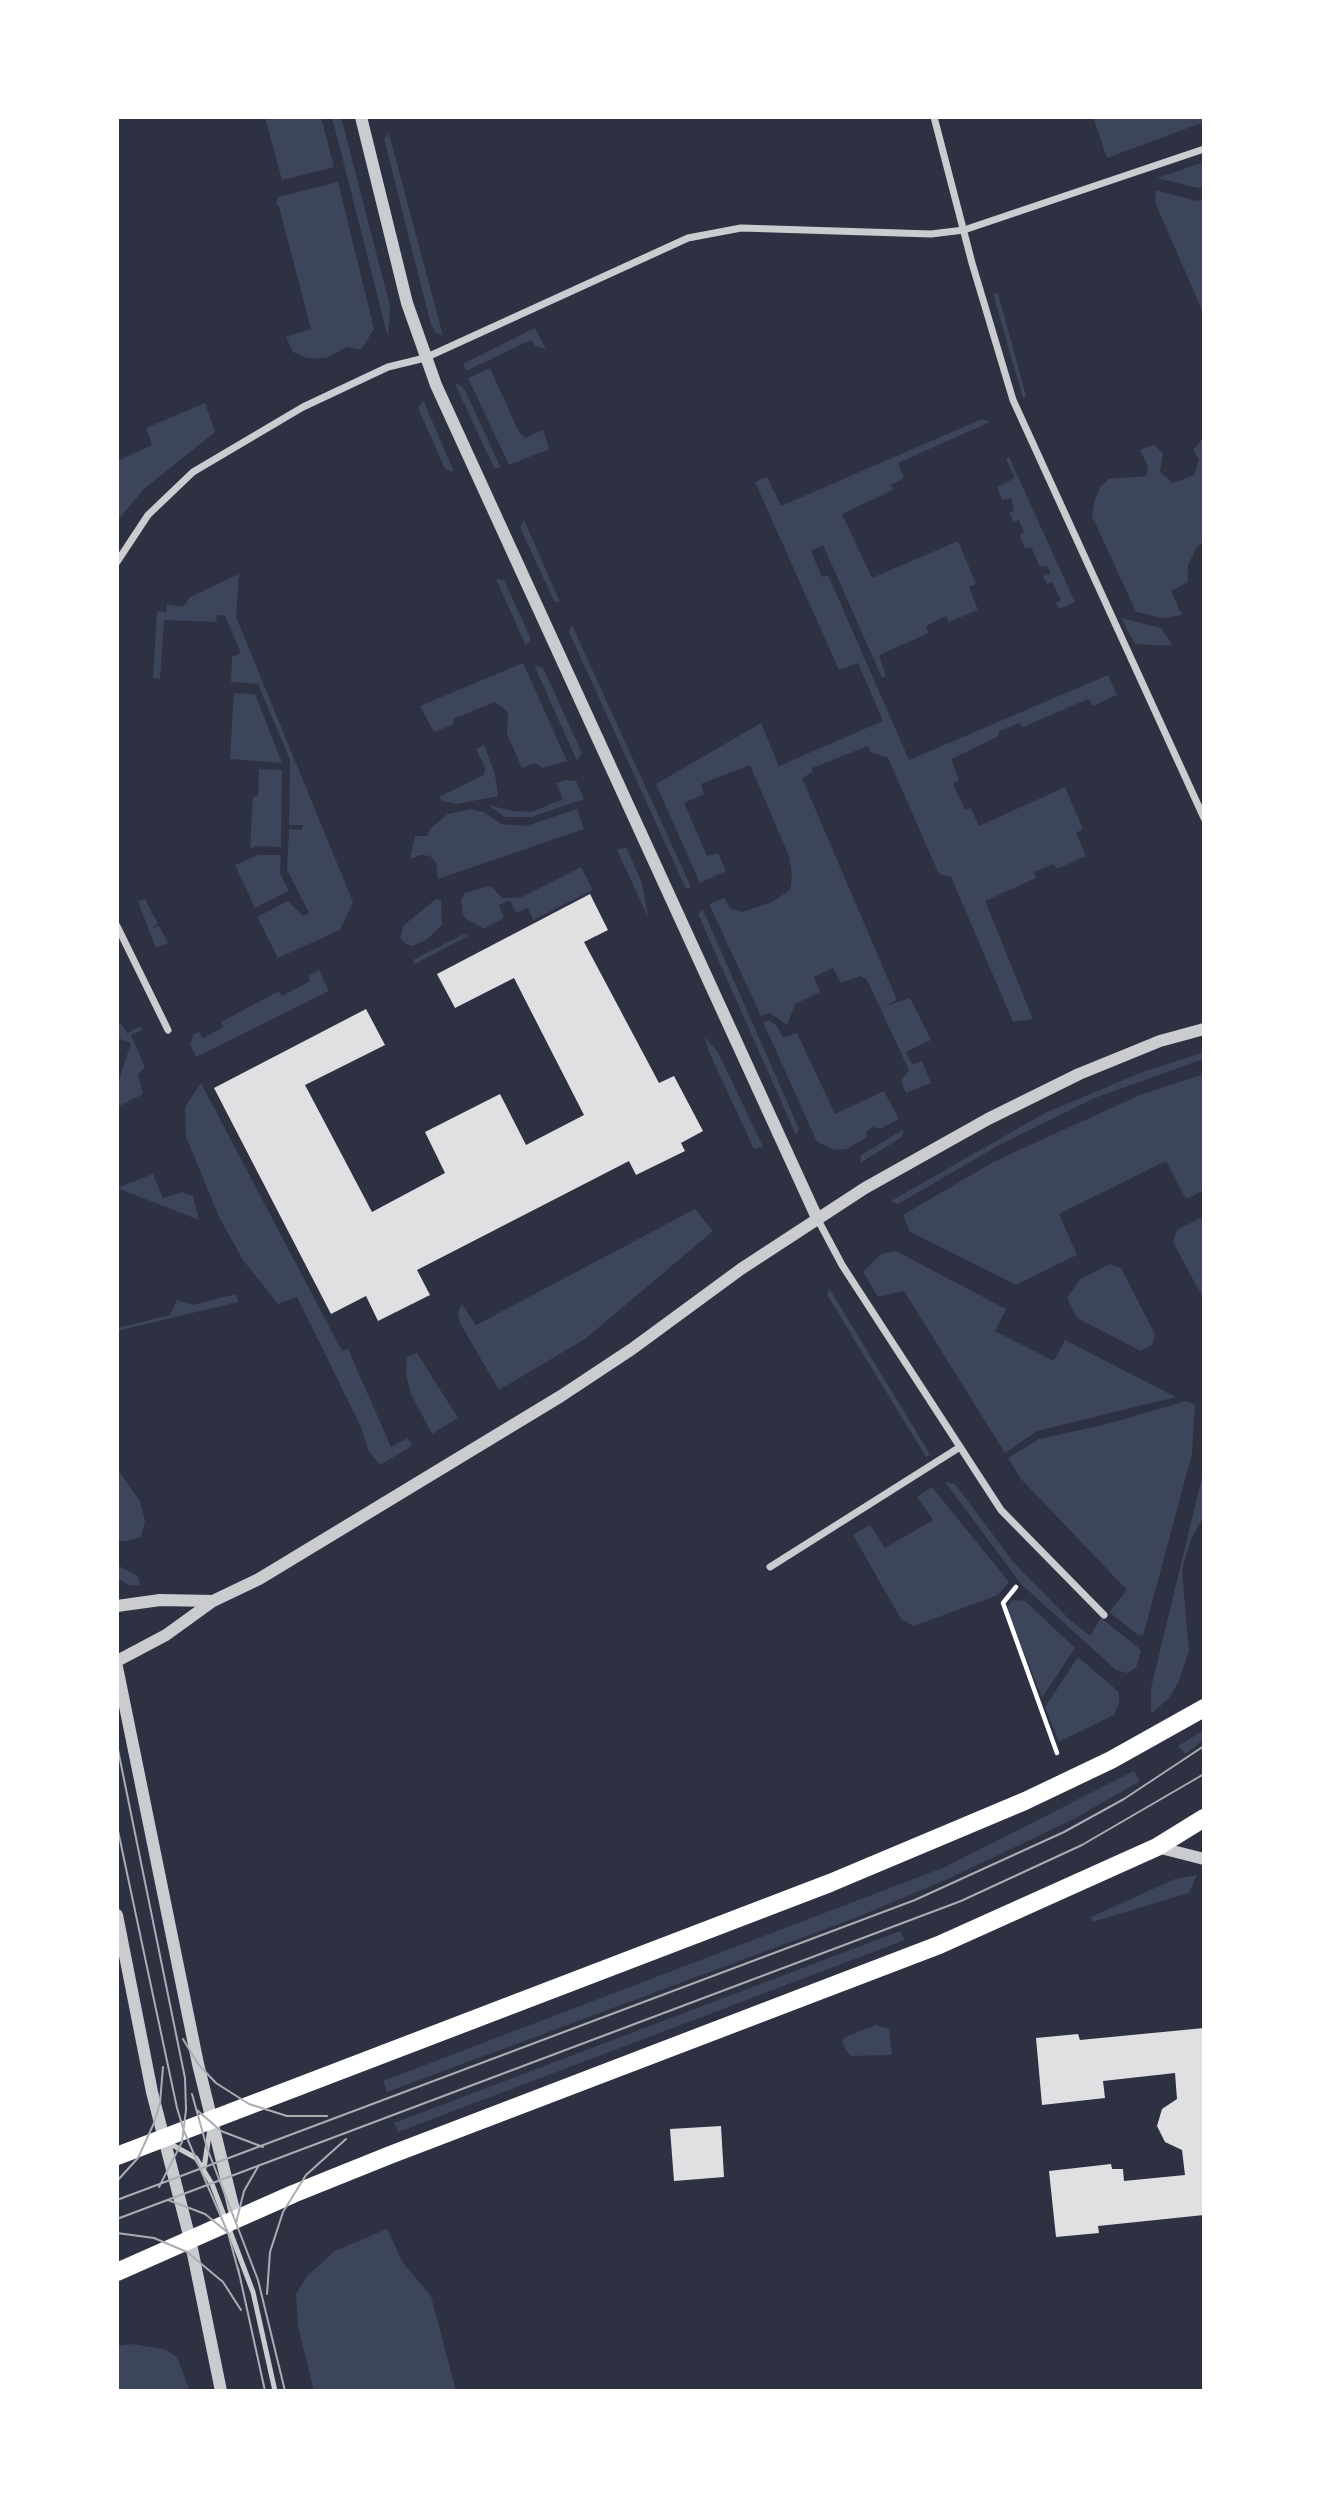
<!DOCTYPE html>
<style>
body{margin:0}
#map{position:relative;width:1321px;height:2508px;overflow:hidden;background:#2d3142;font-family:"Source Serif 4",serif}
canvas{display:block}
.frame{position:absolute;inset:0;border:119px solid #fff;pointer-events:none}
</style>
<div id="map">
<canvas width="1321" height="2508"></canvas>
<div class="frame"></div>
</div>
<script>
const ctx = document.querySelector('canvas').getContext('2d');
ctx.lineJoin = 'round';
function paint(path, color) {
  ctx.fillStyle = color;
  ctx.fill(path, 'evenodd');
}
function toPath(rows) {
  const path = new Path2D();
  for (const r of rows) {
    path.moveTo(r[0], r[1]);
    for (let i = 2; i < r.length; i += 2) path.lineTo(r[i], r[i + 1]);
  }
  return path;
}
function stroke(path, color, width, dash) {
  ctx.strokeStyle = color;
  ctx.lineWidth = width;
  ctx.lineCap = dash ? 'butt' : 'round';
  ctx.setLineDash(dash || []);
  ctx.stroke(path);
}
paint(toPath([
 [265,117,321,117,334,167,282,180],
 [332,117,341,117,390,306,388,338],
 [1093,117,1204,117,1204,122,1107,158],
 [389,134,443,336,435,332,431,325,384,138],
 [1204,162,1204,186,1198,188,1157,178],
 [338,182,374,329,361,350,347,347,326,358,307,358,293,352,286,337,311,329,279,207,276,203,278,197],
 [1156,190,1197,201,1204,198,1204,315,1155,202],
 [998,293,1026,396,1023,398,993,294],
 [535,328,546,349,535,346,531,340,466,371,463,364],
 [490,368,518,430,525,438,543,430,549,449,509,465,468,378],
 [454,382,464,388,501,468,494,468],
 [423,401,424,402,454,472,445,469,418,408],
 [205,403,215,432,144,489,117,521,117,461,152,445,146,428],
 [982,419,990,422,898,463,904,478,891,485,893,490,842,514,872,578,958,541,976,584,969,587,978,610,949,622,946,616,926,626,929,633,879,655,886,676,882,678,823,545,811,551,822,577,828,575,909,760,1108,675,1117,695,1093,706,1088,699,1023,727,1019,723,998,732,999,736,951,759,959,780,953,784,965,810,971,808,979,826,1065,787,1083,829,1076,833,1086,856,1057,869,1053,864,1034,872,1036,878,985,901,1033,1019,1013,1022,951,877,939,874,888,758,871,752,868,746,812,768,813,772,802,778,897,1000,883,1007,910,998,931,1040,906,1052,913,1065,922,1061,931,1083,906,1093,901,1081,909,1070,867,980,861,976,841,983,833,968,814,977,820,992,795,1004,787,1025,770,1013,761,1016,709,904,724,898,730,908,742,912,772,902,790,890,792,875,789,856,750,765,701,784,704,794,684,803,707,856,718,853,726,871,700,883,656,784,761,723,779,766,883,721,858,663,839,670,755,482,767,477,781,506],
 [1204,437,1204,541,1197,547,1188,565,1188,582,1171,591,1182,615,1163,618,1136,612,1092,516,1095,500,1100,487,1109,479,1146,476,1148,466,1140,450,1154,445,1163,453,1160,472,1173,483,1194,475,1199,460,1193,450],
 [1009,457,1075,602,1059,609,1056,603,1061,600,1052,582,1047,584,1043,576,1051,574,1047,566,1040,567,1031,547,1025,549,1020,535,1024,533,1019,520,1014,522,1009,513,1014,511,1011,498,1002,500,997,487,1015,478,1006,459],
 [524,520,560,602,554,601,520,527],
 [239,574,236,617,353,902,340,930,278,958,257,917,288,901,303,916,309,913,287,870,289,829,302,830,303,825,289,825,290,760,258,684,231,682,232,657,241,653,225,616,216,615,217,622,164,620,160,679,153,678,157,611,166,612,167,604,183,607,190,597],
 [496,579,504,580,531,639,526,646],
 [1121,618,1161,628,1173,646,1135,644],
 [572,625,691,887,686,889,569,632],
 [523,663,567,761,543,768,535,763,522,768,507,734,508,712,495,702,453,719,454,724,434,732,420,706],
 [534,665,543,668,582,753,577,761],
 [234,693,255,694,282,763,230,759],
 [484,745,495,774,498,796,457,804,442,801,439,797,484,775,485,767,476,749],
 [259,769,282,770,281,847,256,846,250,849,253,797,258,796],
 [566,780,576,781,584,799,532,817,505,817,488,805,513,811,532,812,563,799,556,783],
 [470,809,484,812,501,824,526,826,577,809,584,829,438,879,436,862,430,856,421,855,410,859,415,836,427,836,431,828,448,814],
 [626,847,642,883,648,917,617,850],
 [258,855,281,855,280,873,289,891,255,908,235,865],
 [581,867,593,890,533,920,528,908,516,913,510,900,499,905,504,918,484,929,466,919,463,914,461,900,465,893,474,890,491,886,502,898,520,898],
 [135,894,139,901,145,899,158,924,152,928,159,926,168,943,156,948],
 [436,899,441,900,442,925,426,940,412,946,406,944,400,938,404,925],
 [703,910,799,1129,796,1135,698,914],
 [464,934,468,936,415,964,413,960],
 [319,970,329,991,196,1057,190,1044,194,1034,199,1032,203,1038,224,1027,221,1022,279,991,282,996,310,981,308,976],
 [769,1020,777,1026,783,1038,797,1033,835,1114,884,1091,899,1119,880,1129,873,1127,867,1131,866,1138,846,1149,835,1150,817,1142,763,1022],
 [121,1023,127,1033,139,1027,143,1030,131,1035,145,1067,138,1075,143,1094,117,1107,117,1086,131,1043,117,1038,117,1025],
 [705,1037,718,1052,763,1147,754,1149,708,1050],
 [1204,1052,1204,1059,1097,1097,1001,1144,898,1204,891,1201,1045,1113,1140,1073],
 [1204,1074,1204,1190,1186,1199,1166,1161,1059,1214,1077,1255,1016,1285,910,1232,903,1215,995,1161,1140,1095],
 [201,1083,342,1351,348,1349,391,1447,408,1438,412,1446,380,1465,369,1452,361,1427,297,1297,278,1304,243,1260,220,1219,186,1137,185,1107],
 [904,1129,902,1137,860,1163,861,1155],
 [153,1174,163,1198,182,1192,193,1196,199,1220,117,1188],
 [695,1209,713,1231,585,1339,499,1390,460,1323,458,1311,462,1304,476,1325],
 [1204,1216,1204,1300,1173,1242,1177,1230],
 [896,1251,1006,1309,995,1331,1054,1361,1065,1340,1176,1397,1037,1431,1005,1453,904,1291,878,1297,863,1272,881,1254],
 [1110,1264,1121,1268,1155,1334,1152,1345,1141,1351,1077,1318,1067,1298,1080,1279],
 [829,1288,930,1454,926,1457,827,1295],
 [236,1294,238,1302,117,1331,117,1328,170,1315,177,1300,192,1305],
 [417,1353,458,1418,432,1434,411,1394,406,1374,407,1357],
 [1186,1401,1195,1405,1192,1454,1143,1636,1138,1635,1109,1612,1127,1590,1021,1479,1008,1458,1039,1439,1111,1423],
 [1204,1469,1204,1516,1191,1539,1182,1570,1189,1651,1179,1681,1169,1698,1151,1714,1151,1688],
 [118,1470,140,1501,145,1521,141,1537,127,1541,120,1541,117,1534],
 [945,1482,955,1484,1014,1563,1069,1619,1090,1636,1101,1618,1141,1650,1136,1668,1127,1673,1116,1670,1021,1584],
 [932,1487,1009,1582,998,1595,914,1626,901,1619,853,1535,870,1525,885,1548,933,1520,917,1497],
 [117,1565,138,1576,140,1586,129,1585,117,1578],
 [1017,1600,1025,1601,1075,1648,1042,1698,1007,1609,1011,1601],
 [1078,1657,1119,1692,1119,1703,1114,1715,1059,1742,1045,1707],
 [1204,1730,1204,1740,1185,1754,1178,1746],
 [1134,1771,1140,1781,1074,1819,948,1879,855,1918,387,2092,383,2081,945,1867],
 [1197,1875,1189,1893,1092,1922,1091,1917,1175,1879],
 [900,1931,905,1940,398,2132,394,2123],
 [876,2025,889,2029,892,2055,851,2056,846,2050,842,2041,845,2037],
 [387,2229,403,2263,431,2296,456,2391,314,2391,298,2327,296,2294,307,2276,335,2251],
 [132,2344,164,2349,177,2357,190,2391,117,2391,117,2346]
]), '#3c4559');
paint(toPath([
 [590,894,608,930,584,942,659,1083,674,1076,703,1131,681,1143,685,1151,636,1175,629,1161,417,1270,430,1295,378,1321,366,1296,331,1314,214,1088,366,1009,385,1045,305,1085,372,1212,445,1173,425,1132,500,1094,526,1145,584,1115,514,978,455,1008,437,974],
 [1204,2028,1204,2215,1098,2226,1099,2233,1056,2237,1049,2171,1111,2164,1112,2169,1123,2169,1124,2181,1185,2175,1182,2150,1165,2142,1157,2126,1162,2109,1177,2099,1175,2073,1103,2081,1105,2098,1042,2105,1036,2038,1078,2034,1080,2040],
 [721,2126,724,2177,674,2181,670,2129]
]), '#e0e0e3');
stroke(toPath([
 [1016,1587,1003,1603,1057,1753]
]), '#fff', 4.5);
stroke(toPath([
 [167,2142,196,2158,212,2184,253,2292,275,2391],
 [204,2168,210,2129]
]), '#caccd0', 5);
stroke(toPath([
 [934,117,972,263,1013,400,1204,818],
 [117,562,148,515,193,472,303,407,388,367,425,358,688,238,741,228,931,234,964,230,1204,149],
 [117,926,168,1030],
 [817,1218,842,1265,1001,1510,1104,1615],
 [770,1567,960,1447]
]), '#caccd0', 7);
stroke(toPath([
 [361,117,407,303,436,385,817,1218],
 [117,1606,160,1600,213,1601],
 [117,1661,166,1635,213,1601,259,1579,561,1396,632,1349,741,1269,865,1188,988,1119,1079,1074,1160,1041,1204,1029],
 [117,1667,198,2064,236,2218],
 [1157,1847,1204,1859],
 [117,1915,152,2092,190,2239,221,2391]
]), '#caccd0', 12);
stroke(toPath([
 [117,2156,830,1883,1025,1801,1111,1760,1204,1708],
 [117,2272,293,2194,390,2155,939,1945,1157,1847,1204,1818]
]), '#fff', 18);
stroke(toPath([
 [117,1745,185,2078,186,2110,182,2142,159,2187],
 [117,1826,177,2108,184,2131,228,2233,240,2277],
 [183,2039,198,2064,216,2083,249,2104,287,2116,327,2116],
 [192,2094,207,2148,258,2280,285,2391],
 [197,2110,221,2131,263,2147],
 [117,2181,138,2158,154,2123,160,2103,163,2067],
 [117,2200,915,1900,1064,1832,1124,1799,1204,1746],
 [168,2200,205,2214,226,2231],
 [117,2219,961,1901,1082,1845,1204,1774],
 [236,2223,244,2191,259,2165],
 [117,2233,154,2238,187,2252,223,2282,241,2310],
 [238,2268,265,2391],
 [267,2294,270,2252,283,2212,306,2175,346,2139]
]), '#abadb3', 2);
</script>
